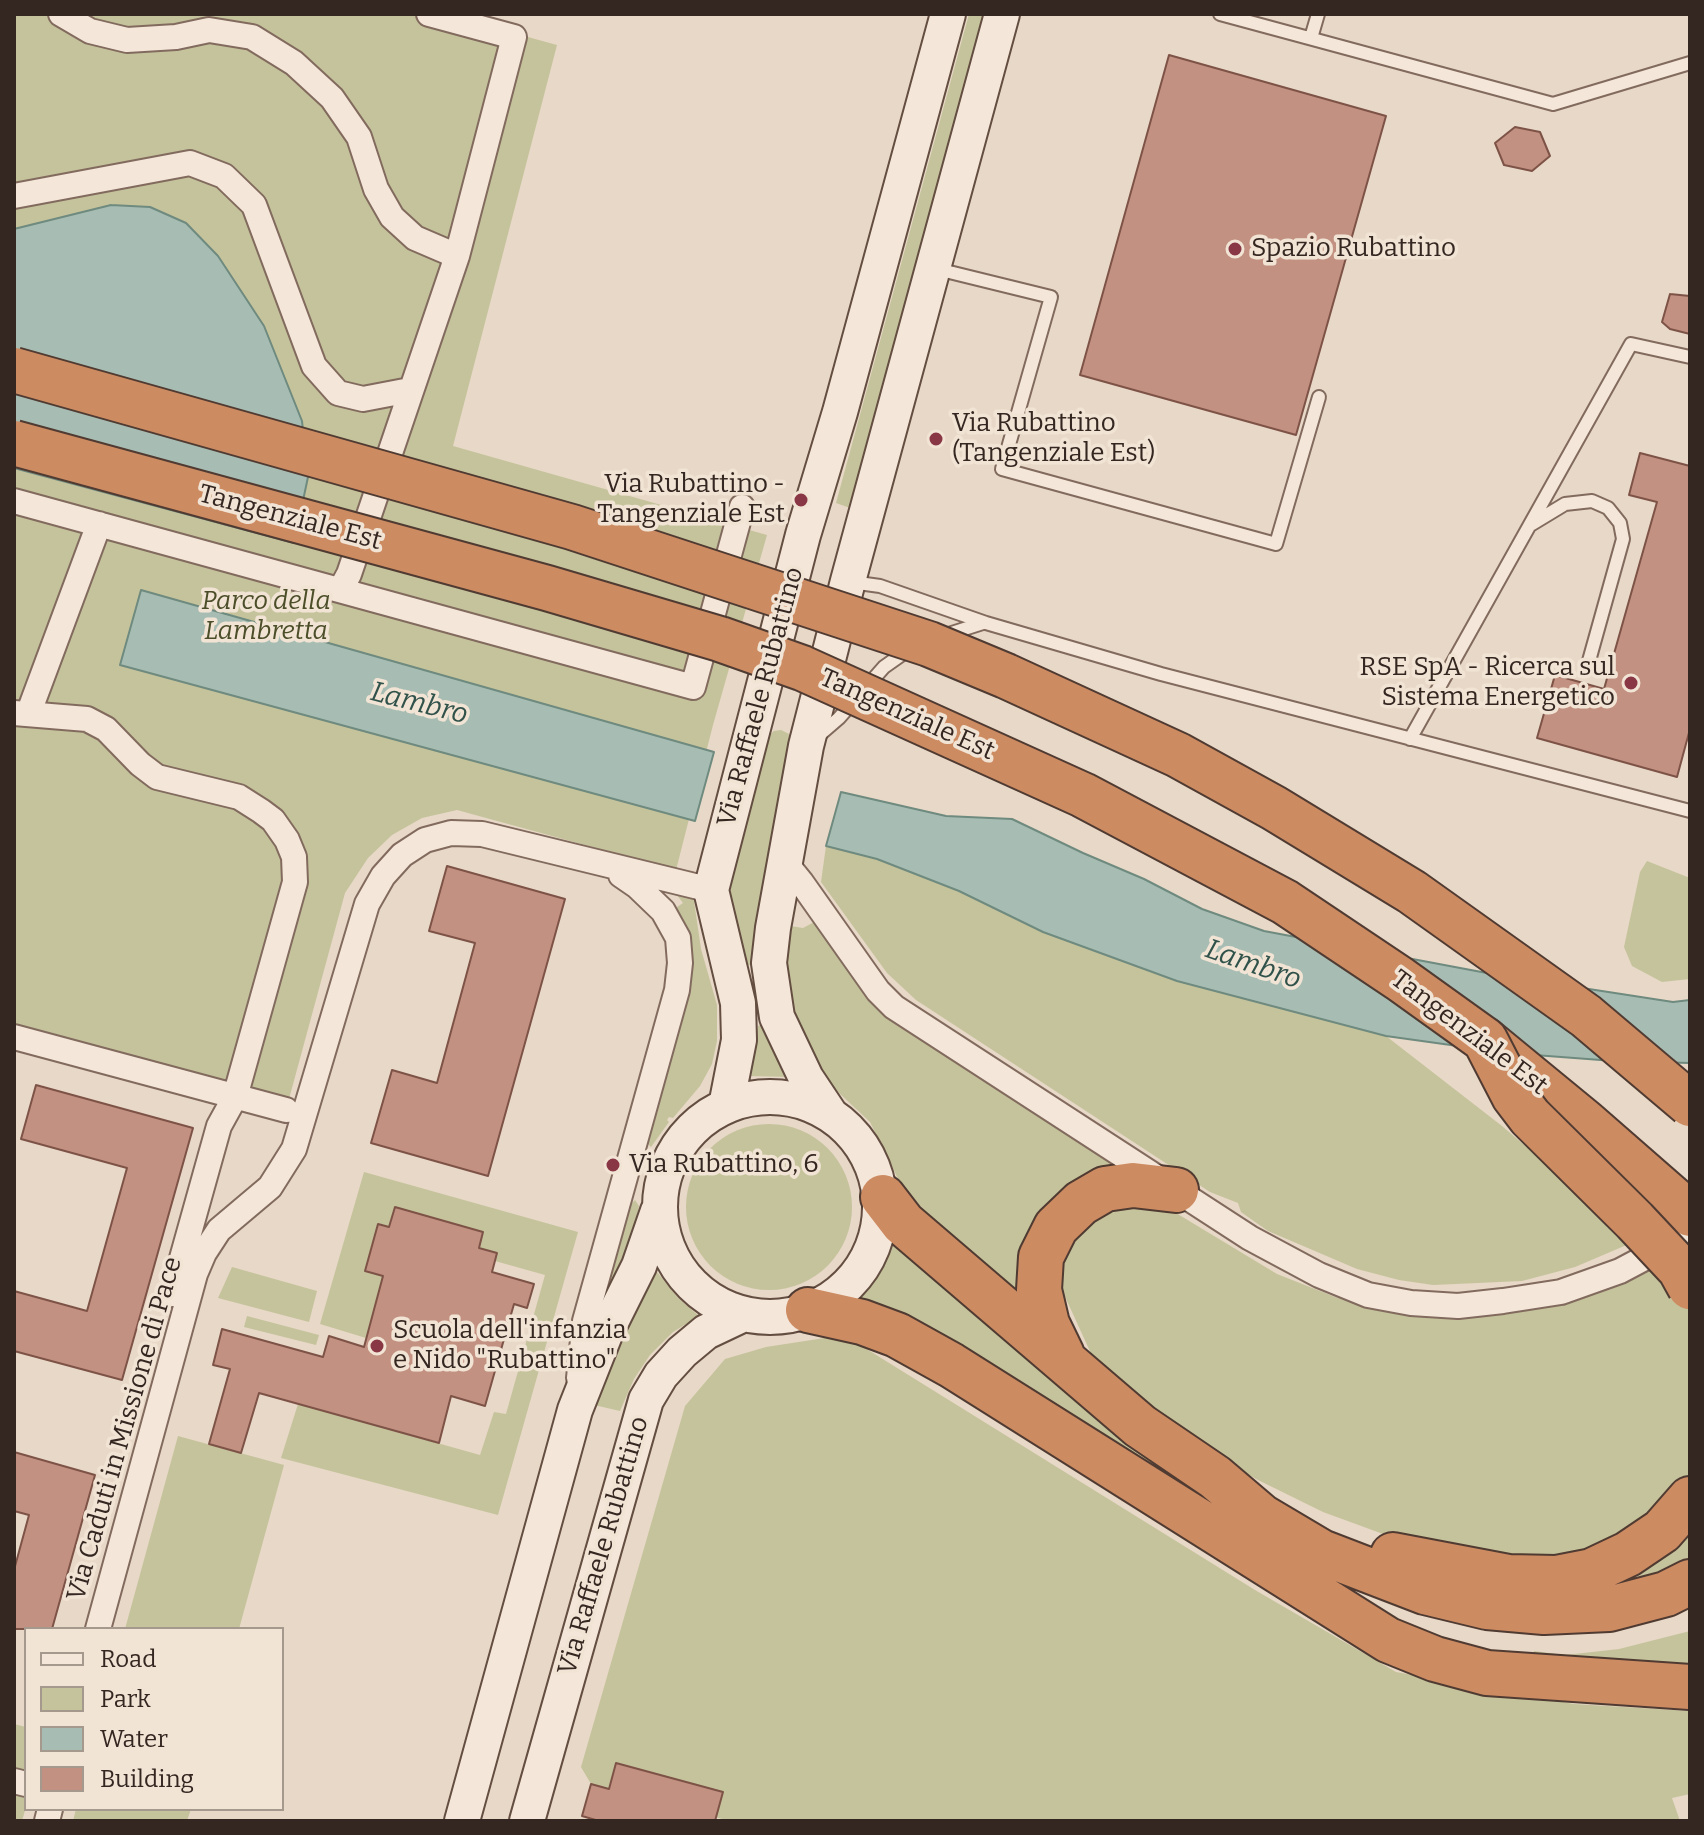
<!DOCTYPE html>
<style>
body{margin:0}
#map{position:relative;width:1704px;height:1835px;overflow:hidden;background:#e8d8c7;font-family:Bitter,serif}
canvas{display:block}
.frame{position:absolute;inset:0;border:16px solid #342620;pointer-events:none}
.legend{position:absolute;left:24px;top:1627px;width:260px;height:184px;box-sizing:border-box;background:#f1e4d5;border:2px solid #a5988d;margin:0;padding:10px 14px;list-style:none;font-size:24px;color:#342620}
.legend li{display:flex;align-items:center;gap:16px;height:40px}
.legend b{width:40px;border:2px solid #a5988d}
</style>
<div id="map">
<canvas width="1704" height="1835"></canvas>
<div class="frame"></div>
<ul class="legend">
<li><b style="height:10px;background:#f4e7d9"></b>Road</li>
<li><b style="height:22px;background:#c5c39c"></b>Park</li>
<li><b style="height:22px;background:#a7bdb3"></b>Water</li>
<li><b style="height:22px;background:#c29181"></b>Building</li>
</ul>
</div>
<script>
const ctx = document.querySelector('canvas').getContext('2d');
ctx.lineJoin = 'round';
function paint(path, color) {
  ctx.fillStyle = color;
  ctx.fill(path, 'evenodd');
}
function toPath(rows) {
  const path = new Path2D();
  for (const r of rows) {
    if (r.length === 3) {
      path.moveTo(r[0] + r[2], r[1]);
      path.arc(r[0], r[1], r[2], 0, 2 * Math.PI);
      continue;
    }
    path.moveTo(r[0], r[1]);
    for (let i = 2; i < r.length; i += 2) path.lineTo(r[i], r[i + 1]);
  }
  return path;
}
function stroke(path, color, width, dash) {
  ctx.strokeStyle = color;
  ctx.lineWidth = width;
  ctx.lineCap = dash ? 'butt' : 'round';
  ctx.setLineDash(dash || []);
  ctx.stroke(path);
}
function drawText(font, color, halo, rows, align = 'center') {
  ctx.font = font + ' Bitter,serif';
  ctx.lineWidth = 7;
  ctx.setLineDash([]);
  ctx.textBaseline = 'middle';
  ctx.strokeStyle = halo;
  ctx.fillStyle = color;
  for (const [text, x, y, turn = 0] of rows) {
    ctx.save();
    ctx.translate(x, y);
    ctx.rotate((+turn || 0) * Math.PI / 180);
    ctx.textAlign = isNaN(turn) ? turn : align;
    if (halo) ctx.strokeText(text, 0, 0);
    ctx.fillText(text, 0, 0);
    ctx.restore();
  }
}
paint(toPath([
 [14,14,444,14,557,45,453,446,767,535,713,725,676,870,457,810,422,818,392,835,368,858,345,893,289,1099,230,1109,14,1050],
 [969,14,984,14,850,508,836,503],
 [781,730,789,734,793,742,760,903,755,963,746,966,733,915,729,885,767,737,774,731],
 [826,846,877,859,959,891,1043,932,1177,981,1386,1036,1502,1126,1636,1241,1575,1267,1522,1281,1433,1285,1399,1280,1357,1269,1268,1231,1241,1212,1238,1203,1210,1192,916,1000,887,973,821,882],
 [1647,861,1690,878,1690,979,1662,982,1632,966,1624,947,1640,872],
 [670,886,689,894,694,901,701,949,717,1005,717,1041,712,1064,700,1086,673,1118,669,1117,667,1120,669,1122,651,1147,647,1143,688,992,674,909,683,903],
 [818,920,904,1027,975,1076,1131,1171,1113,1175,1033,1308,908,1199,870,1122,838,1092,818,1066,791,1006,785,964,790,926,803,928],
 [765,1022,789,1077,749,1076,758,1026],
 [769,1207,83],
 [364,1172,578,1232,498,1515,281,1458,298,1404,480,1455,494,1412,506,1414,545,1275,495,1261,479,1248,482,1232,395,1207,389,1227,378,1224,365,1271,383,1276,366,1338,320,1324],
 [635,1200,639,1206,630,1247,597,1313,630,1205],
 [1156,1204,1176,1213,1277,1274,1335,1297,1396,1311,1475,1317,1523,1310,1616,1286,1659,1265,1690,1309,1690,1475,1684,1487,1635,1536,1542,1565,1394,1538,1323,1512,1256,1479,1195,1443,1093,1358,1062,1290,1060,1276,1066,1247,1102,1210],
 [895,1245,1066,1393,1162,1459,1214,1500,1088,1426,857,1302,879,1274,892,1246],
 [232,1267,317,1291,309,1322,218,1298],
 [657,1272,678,1298,699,1316,673,1332,650,1355,634,1379,620,1411,594,1405,600,1375],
 [247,1316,319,1335,316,1345,244,1327],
 [844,1335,1255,1590,1396,1672,1574,1704,1690,1711,1690,1794,1672,1798,1680,1821,730,1821,591,1784,581,1767,685,1406,725,1359,766,1347],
 [178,1436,284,1465,239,1629,125,1629],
 [1690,1524,1690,1568,1601,1589],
 [1690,1631,1690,1672,1532,1662,1534,1651,1565,1655,1619,1649],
 [14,1724,26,1727,26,1807,22,1821,14,1821],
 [76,1809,191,1809,187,1821,73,1821]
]), '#c5c39c');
const water = toPath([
 [111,205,150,207,186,223,218,256,264,326,302,421,308,477,294,543,14,468,14,229,111,205],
 [141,590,714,752,695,821,120,665,141,590],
 [841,792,946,816,1012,819,1083,853,1144,879,1202,909,1264,931,1492,974,1673,1002,1690,1000,1690,1063,1614,1061,1508,1053,1386,1036,1177,981,1043,932,959,891,877,859,826,846,841,792]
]);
paint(water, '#a7bdb3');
stroke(water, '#6f8a7f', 2);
const building = toPath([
 [1169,55,1386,116,1296,435,1080,375,1169,55],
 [1515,127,1540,132,1550,156,1532,171,1504,165,1495,143,1515,127],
 [1670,294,1690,296,1690,334,1670,329,1662,322,1670,294],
 [1640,453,1690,466,1690,729,1677,777,1537,738,1555,675,1604,689,1657,502,1629,495,1640,453],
 [447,866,565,899,488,1176,371,1143,392,1070,437,1083,475,943,429,931,447,866],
 [36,1085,193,1128,122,1380,14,1351,14,1291,87,1311,127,1168,21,1139,36,1085],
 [395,1207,483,1232,479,1248,497,1253,492,1272,534,1284,527,1308,514,1304,485,1406,451,1396,439,1443,259,1393,241,1453,209,1444,230,1369,213,1365,222,1329,323,1357,329,1336,364,1347,383,1276,365,1271,378,1224,389,1227,395,1207],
 [14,1452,95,1475,52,1629,14,1629,14,1570,29,1515,14,1511,14,1452],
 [616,1763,723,1792,715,1821,599,1821,582,1816,591,1784,609,1789,616,1763]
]);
paint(building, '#c29181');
stroke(building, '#7e5347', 2);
const lane = toPath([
 [1220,14,1553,104,1690,63],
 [1311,38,1318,14],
 [937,269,1051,297,1002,469,1276,544,1319,397],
 [1532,524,1565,504,1592,501,1608,508,1620,523,1623,539,1587,668],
 [851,582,880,586,986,623,1161,674,1690,811],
 [939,637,983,623],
 [817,737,839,718,884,667,911,648],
 [1410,739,1631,344,1690,357]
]);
const street = toPath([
 [61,14,90,31,127,40,176,37,209,30,252,37,294,63,332,98,359,137,376,189,392,217,415,238,457,256],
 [14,196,190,163,224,176,254,205,314,366,338,393,363,399,410,390],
 [14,501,693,687,742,507],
 [341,589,349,574,457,256,514,37,429,14],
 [29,712,99,524],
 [14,713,87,719,106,729,140,764,157,777,239,797,261,811,273,820,287,840,294,857,295,882,235,1097,219,1126,172,1294],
 [784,861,801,882,878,991,894,1007,1250,1238,1319,1275,1368,1295,1411,1303,1458,1306,1503,1301,1561,1292,1620,1271,1690,1234],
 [14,1037,286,1110],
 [579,1378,585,1321,677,990,680,963,678,938,663,911,637,886,621,875],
 [98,1629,195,1274,204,1253,219,1230,270,1187,294,1149,367,904,383,876,402,855,425,840,451,833,482,834,711,890],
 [14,1781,26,1784],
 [47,1821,50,1809]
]);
const secondary = toPath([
 [770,1207,110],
 [726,1106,739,1040,738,1003,711,890,803,535,840,412,948,14],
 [830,1114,806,1078,777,1017,769,963,773,928,806,746,848,581,1002,14],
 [462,1821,575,1410,606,1332,639,1266,658,1211],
 [527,1821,646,1400,661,1375,682,1352,706,1332,744,1314]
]);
const highway = toPath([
 [1485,1040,1586,1123,1690,1214],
 [883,1197,903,1223,1140,1426,1215,1477,1262,1517,1321,1552,1425,1592,1487,1607,1544,1612,1609,1609,1666,1594,1690,1582],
 [808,1310,862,1322,897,1335,951,1365,1388,1640,1435,1659,1487,1673,1690,1687],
 [1062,1355,1047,1324,1039,1290,1041,1257,1056,1227,1081,1203,1105,1189,1133,1185,1176,1190],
 [1393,1555,1509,1577,1556,1578,1592,1571,1628,1554,1662,1531,1690,1499]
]);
stroke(lane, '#826b5e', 16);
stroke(street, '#826b5e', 28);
stroke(secondary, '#644d41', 38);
stroke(highway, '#503b32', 48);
stroke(lane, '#f4e7d9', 12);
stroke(street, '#f4e7d9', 24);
stroke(secondary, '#f4e7d9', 34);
stroke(highway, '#cd8b62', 44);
const highwayBridge = toPath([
 [14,370,572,527,929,644,1006,676,1178,755,1274,808,1412,892,1586,1016,1690,1104],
 [14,443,547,588,720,639,802,668,1083,795,1285,902,1400,979,1485,1040,1514,1096,1530,1117,1635,1221,1680,1269,1690,1287]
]);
stroke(highwayBridge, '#503b32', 48, []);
stroke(highwayBridge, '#cd8b62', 44);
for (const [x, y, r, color] of [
 [1235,249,8,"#893645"],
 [936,439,8,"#893645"],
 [801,500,8,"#893645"],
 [1631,683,8,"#893645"],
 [613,1165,8,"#893645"],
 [377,1346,8,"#893645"]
]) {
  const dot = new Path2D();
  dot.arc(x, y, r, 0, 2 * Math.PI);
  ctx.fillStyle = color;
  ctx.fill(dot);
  stroke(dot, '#f1e4d5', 3);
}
drawText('26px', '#342620', '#f1e4d5', [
 ["Spazio Rubattino",1251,249],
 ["Via Rubattino",952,424],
 ["(Tangenziale Est)",952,454],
 ["Via Rubattino -",785,485,"right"],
 ["Tangenziale Est",785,515,"right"],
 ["RSE SpA - Ricerca sul",1615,668,"right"],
 ["Sistema Energetico",1615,698,"right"],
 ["Via Rubattino, 6",629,1165],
 ["Scuola dell'infanzia",393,1331],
 ["e Nido \"Rubattino\"",393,1361]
], 'left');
drawText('26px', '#342620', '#f1e4d5', [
 ["Tangenziale Est",290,518,15],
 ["Via Raffaele Rubattino",761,697,-75],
 ["Tangenziale Est",907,715,24],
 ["Tangenziale Est",1469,1033,37],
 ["Via Caduti in Missione di Pace",125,1429,-74],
 ["Via Raffaele Rubattino",604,1546,-74]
]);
drawText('italic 26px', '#4b4e29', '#f1e4d5', [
 ["Parco della",266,602],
 ["Lambretta",266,632]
]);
drawText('italic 28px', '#31524a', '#f1e4d5', [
 ["Lambro",419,704,14],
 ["Lambro",1253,965,19]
]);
</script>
